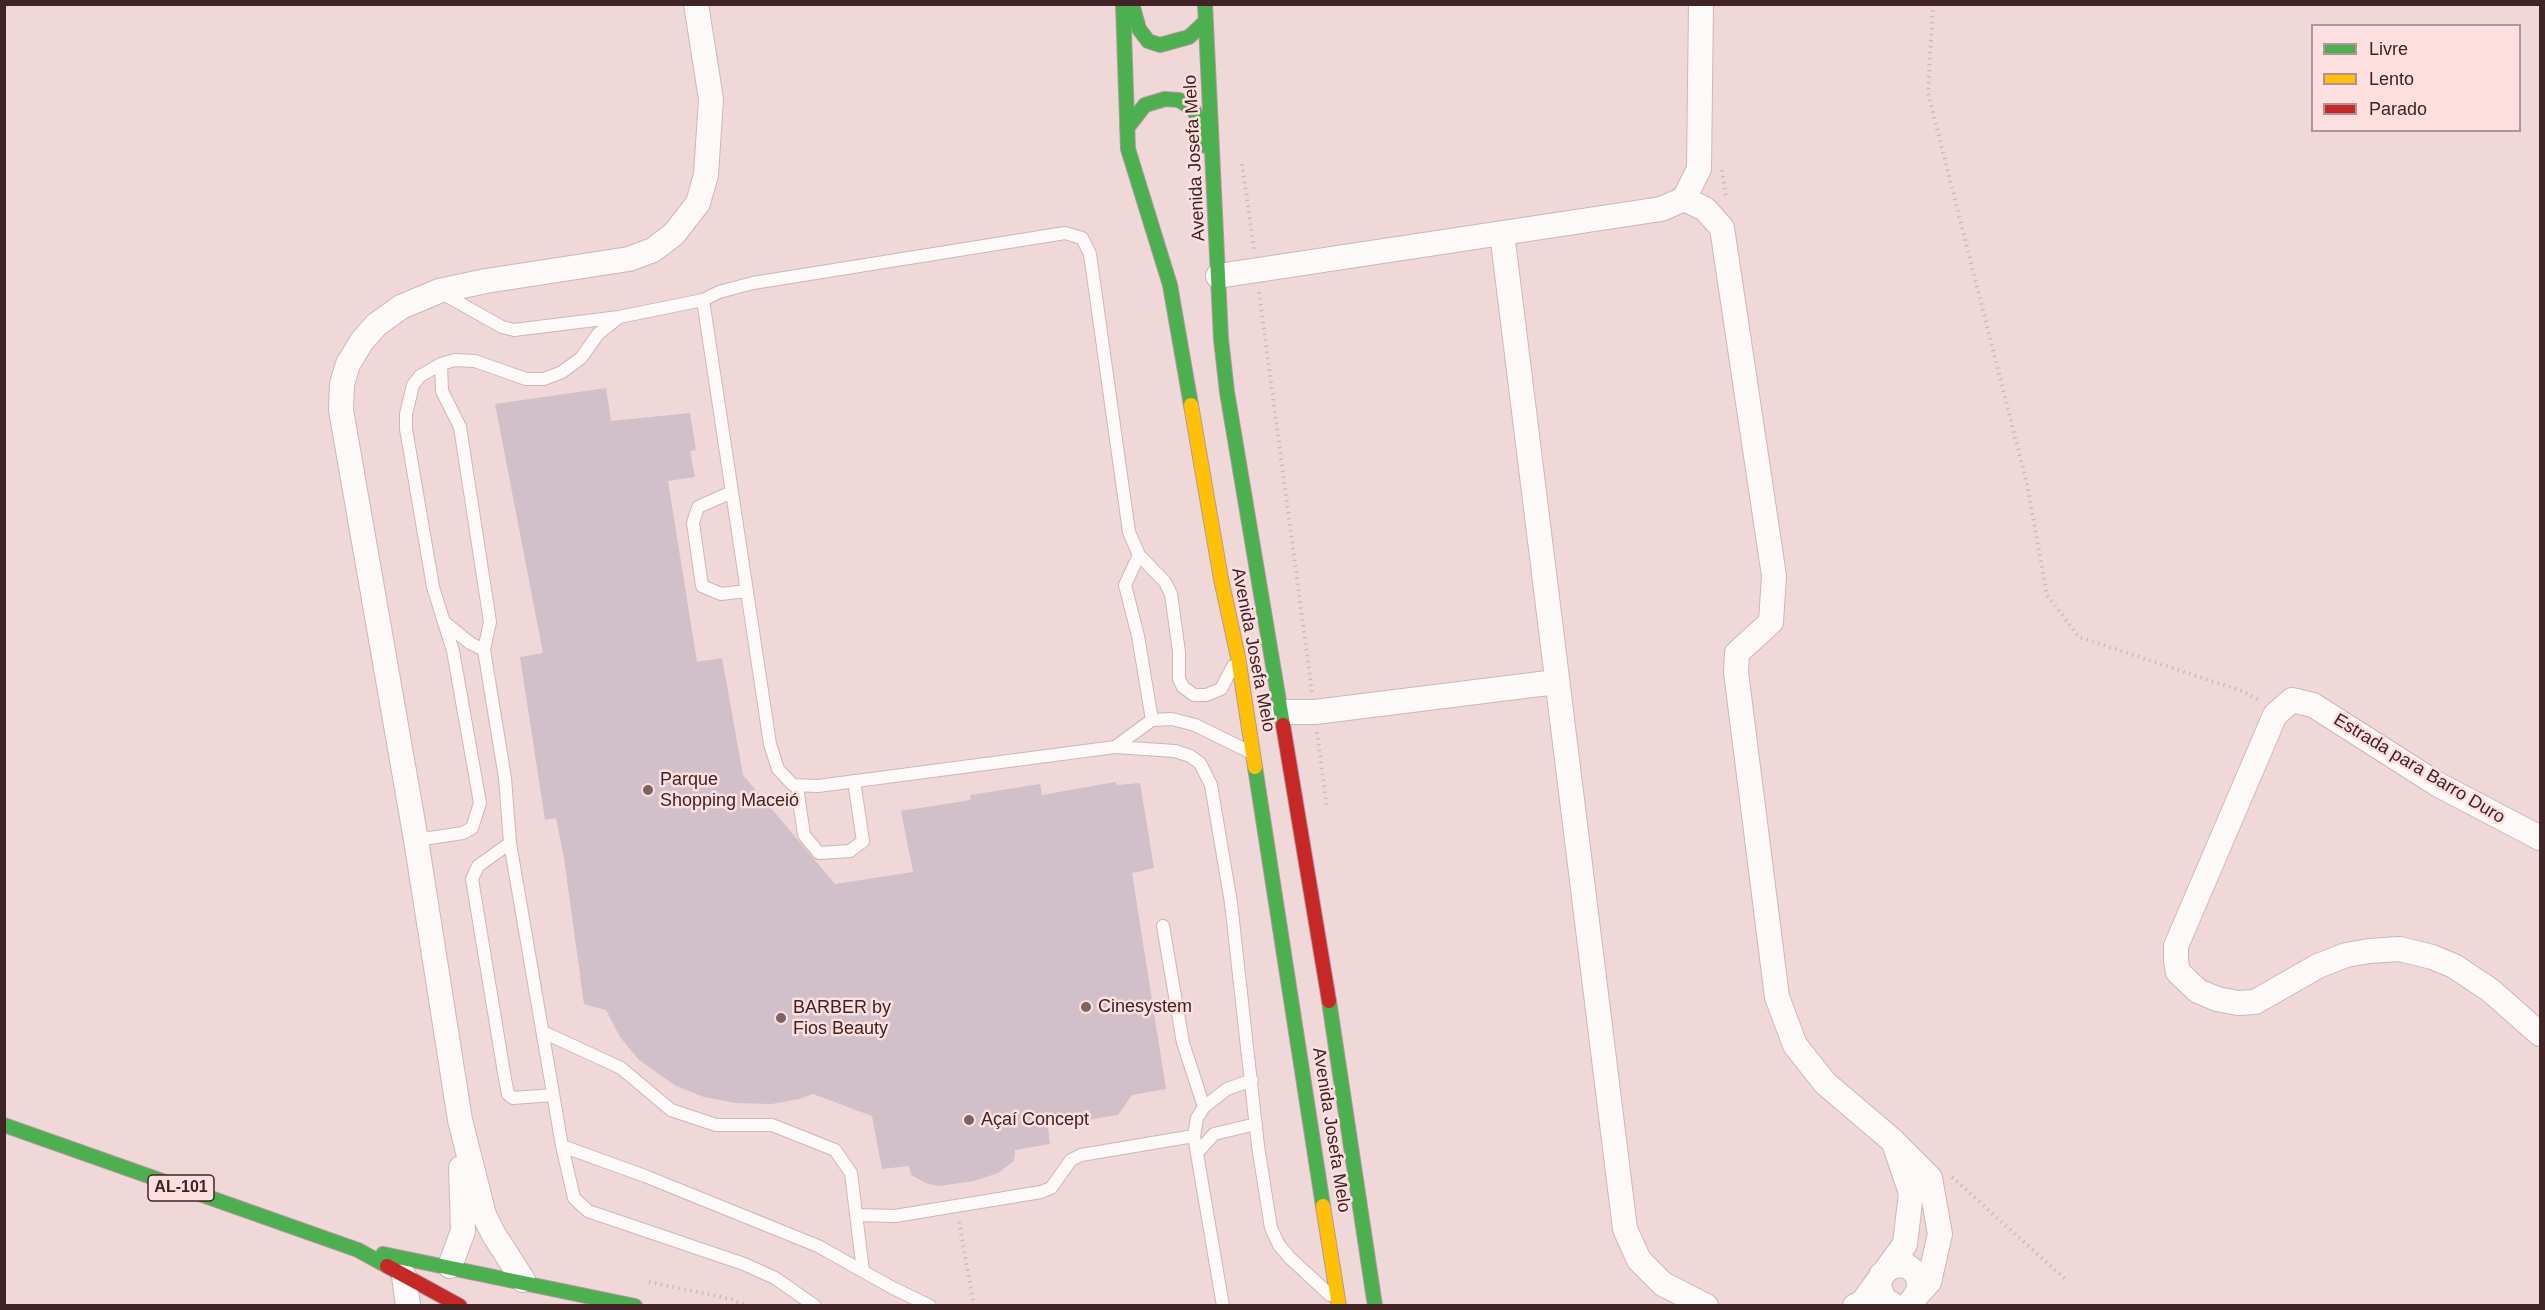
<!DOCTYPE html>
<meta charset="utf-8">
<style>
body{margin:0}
#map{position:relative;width:2545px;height:1310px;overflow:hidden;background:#f0d8d8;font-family:Arial,sans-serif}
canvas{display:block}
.frame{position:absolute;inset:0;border:6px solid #402425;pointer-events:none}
.legend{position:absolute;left:2311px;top:24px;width:210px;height:108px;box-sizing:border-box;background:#fedfdf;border:2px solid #b29495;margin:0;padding:8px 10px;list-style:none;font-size:18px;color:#402425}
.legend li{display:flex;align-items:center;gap:12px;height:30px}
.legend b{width:30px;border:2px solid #b29495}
</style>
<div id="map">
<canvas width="2545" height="1310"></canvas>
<div class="frame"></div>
<ul class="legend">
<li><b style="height:8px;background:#4caf50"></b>Livre</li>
<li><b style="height:8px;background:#ffc107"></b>Lento</li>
<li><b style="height:8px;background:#c62828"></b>Parado</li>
</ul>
</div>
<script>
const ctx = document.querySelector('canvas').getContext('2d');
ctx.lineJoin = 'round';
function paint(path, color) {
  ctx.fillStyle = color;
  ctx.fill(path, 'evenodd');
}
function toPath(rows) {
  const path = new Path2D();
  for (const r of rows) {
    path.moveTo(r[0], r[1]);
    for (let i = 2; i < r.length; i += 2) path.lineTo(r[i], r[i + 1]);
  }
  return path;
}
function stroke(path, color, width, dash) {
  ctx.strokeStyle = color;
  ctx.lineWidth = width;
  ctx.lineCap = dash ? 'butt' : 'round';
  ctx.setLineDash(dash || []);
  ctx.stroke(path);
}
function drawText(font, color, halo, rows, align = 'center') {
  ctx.font = font + ' Arial,sans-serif';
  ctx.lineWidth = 5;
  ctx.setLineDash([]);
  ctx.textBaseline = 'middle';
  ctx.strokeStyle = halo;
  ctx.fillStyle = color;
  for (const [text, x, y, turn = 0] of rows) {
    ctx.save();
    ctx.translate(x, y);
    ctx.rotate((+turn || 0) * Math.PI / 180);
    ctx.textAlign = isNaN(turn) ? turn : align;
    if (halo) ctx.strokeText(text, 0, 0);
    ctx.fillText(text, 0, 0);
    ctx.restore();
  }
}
paint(toPath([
 [606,388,611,421,690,413,696,450,690,451,695,477,668,481,697,662,722,658,743,775,835,884,913,872,901,811,971,800,970,795,1040,784,1042,795,1115,782,1118,785,1140,783,1154,868,1132,873,1166,1089,1132,1095,1118,1115,1048,1126,1050,1144,1015,1150,1014,1161,998,1173,974,1181,939,1186,928,1184,911,1175,909,1166,882,1169,872,1116,813,1094,799,1099,772,1104,735,1103,704,1097,676,1086,639,1060,620,1037,606,1010,584,1004,564,858,556,818,545,820,520,657,543,653,495,404]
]), '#d1bfc9');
const lane = toPath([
 [440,292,502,327,514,330,619,317],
 [703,300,719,292,753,283,1065,233,1082,238,1090,254,1129,532,1139,555,1165,582,1171,594,1179,652,1179,679,1183,687,1194,695,1206,695,1221,689,1233,666],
 [732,492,698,507,693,523,702,586,721,594,747,591],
 [1139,555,1125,585,1138,636,1152,720],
 [444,622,470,643,484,650],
 [1115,747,1175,751,1190,756,1200,763,1211,785,1231,903,1258,1146,1271,1228,1279,1245,1290,1258,1330,1295],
 [797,786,804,835,819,853,850,851,863,841,854,781],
 [416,840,463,833,472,828,480,803,453,651,433,587,406,429,406,414,413,385,420,376,441,364],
 [510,843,478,866,472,879,505,1079,508,1094,513,1098,553,1095],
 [1163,926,1183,1043,1204,1107],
 [543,1032,621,1068,671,1110,716,1125,772,1125,835,1150,851,1173,863,1271],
 [562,1146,645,1176,818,1246,891,1287,930,1306],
 [1197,1153,1214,1134,1256,1124],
 [856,1215,895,1216,1041,1192,1051,1188,1071,1160,1081,1155,1194,1136],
 [815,1306,775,1278,744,1264,588,1211,574,1198,562,1146,510,843,505,778,484,650,490,622,460,427,442,391,441,364,455,360,475,361,526,379,544,379,562,372,581,358,598,334,619,317,703,300,770,744,778,769,793,785,818,786,1115,747,1152,720,1172,719,1195,725,1248,751],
 [1223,1306,1194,1136,1197,1118,1204,1107,1227,1089,1252,1080]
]);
const street = toPath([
 [1684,199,1705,209,1722,228,1774,576,1771,622,1737,653,1736,672,1777,997,1795,1045,1825,1083,1893,1141,1930,1178,1940,1234,1929,1282,1907,1306],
 [1502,233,1625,1229,1639,1260,1663,1284,1706,1306],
 [1218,276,1661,209,1684,199,1699,169,1701,4],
 [1281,712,1315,712,1556,682],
 [2540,838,2437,784,2313,705,2292,700,2275,715,2176,946,2176,961,2178,972,2198,991,2217,999,2238,1003,2255,1002,2318,966,2346,955,2369,951,2400,949,2432,957,2454,966,2490,990,2540,1034],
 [450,1266,463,1231,461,1168],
 [404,1276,408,1306],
 [523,1280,494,1235,484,1215,460,1120,416,840,341,410,342,384,348,364,362,341,376,325,401,307,439,291,486,281,629,259,653,250,674,234,698,203,706,175,711,99,696,4],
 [1855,1306,1862,1303,1905,1244,1911,1193,1895,1146],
 [1895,1306,1884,1299,1879,1287,1881,1275,1892,1266,1906,1265,1917,1274,1920,1288,1912,1301]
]);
const fast = toPath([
 [1123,4,1128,149,1170,285,1191,405],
 [1132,4,1139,29,1148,41,1160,45,1189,37,1206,21],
 [1205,4,1221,339,1227,392,1283,725],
 [1127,128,1145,105,1165,99,1179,100,1193,109,1203,128,1206,146],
 [1255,767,1323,1206],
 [1329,1001,1375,1306],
 [4,1125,358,1250,387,1266],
 [383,1254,635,1306]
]);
const slow = toPath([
 [1191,405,1221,579,1238,657,1255,767],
 [1323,1206,1339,1306]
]);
const jam = toPath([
 [1283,725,1329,1001],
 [387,1266,460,1306]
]);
stroke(lane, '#ceb6b6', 14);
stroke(street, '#ceb6b6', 26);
stroke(fast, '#b49899', 16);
stroke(slow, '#b49899', 16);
stroke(jam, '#b49899', 16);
stroke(toPath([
 [1933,4,1928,93,2027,484,2047,595,2079,637,2242,691,2259,700],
 [1242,164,1254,249],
 [1722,170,1726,198],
 [1259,292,1312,692],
 [1317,732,1327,808],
 [1952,1177,2065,1279],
 [959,1222,974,1306],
 [649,1282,731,1299,747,1306]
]), '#c8bdbd', 4, [1.5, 4.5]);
stroke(lane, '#fdf9f9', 12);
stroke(street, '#fdf9f9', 24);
stroke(fast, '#4caf50', 14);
stroke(slow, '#ffc107', 14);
stroke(jam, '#c62828', 14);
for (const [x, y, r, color] of [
 [648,790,6,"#7e6364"],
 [1086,1007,6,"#7e6364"],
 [781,1018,6,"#7e6364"],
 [969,1120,6,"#7e6364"]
]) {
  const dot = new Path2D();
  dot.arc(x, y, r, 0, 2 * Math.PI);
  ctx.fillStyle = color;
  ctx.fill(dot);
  stroke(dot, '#fedfdf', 2);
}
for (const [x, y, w] of [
 [181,1188,66]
]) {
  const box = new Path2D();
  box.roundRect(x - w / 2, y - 13, w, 26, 4.5);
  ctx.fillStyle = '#fedfdf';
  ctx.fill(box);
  stroke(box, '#402425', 1.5);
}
drawText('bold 16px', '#402425', null, [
 ["AL-101",181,1188]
]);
drawText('18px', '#402425', '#fedfdf', [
 ["Avenida Josefa Melo",1195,158,-93],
 ["Avenida Josefa Melo",1253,650,79],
 ["Estrada para Barro Duro",2419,769,31],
 ["Avenida Josefa Melo",1331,1130,81]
]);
drawText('18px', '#402425', '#fedfdf', [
 ["Parque",660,780],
 ["Shopping Maceió",660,801],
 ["Cinesystem",1098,1007],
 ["BARBER by",793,1008],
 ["Fios Beauty",793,1029],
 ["Açaí Concept",981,1120]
], 'left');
</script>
